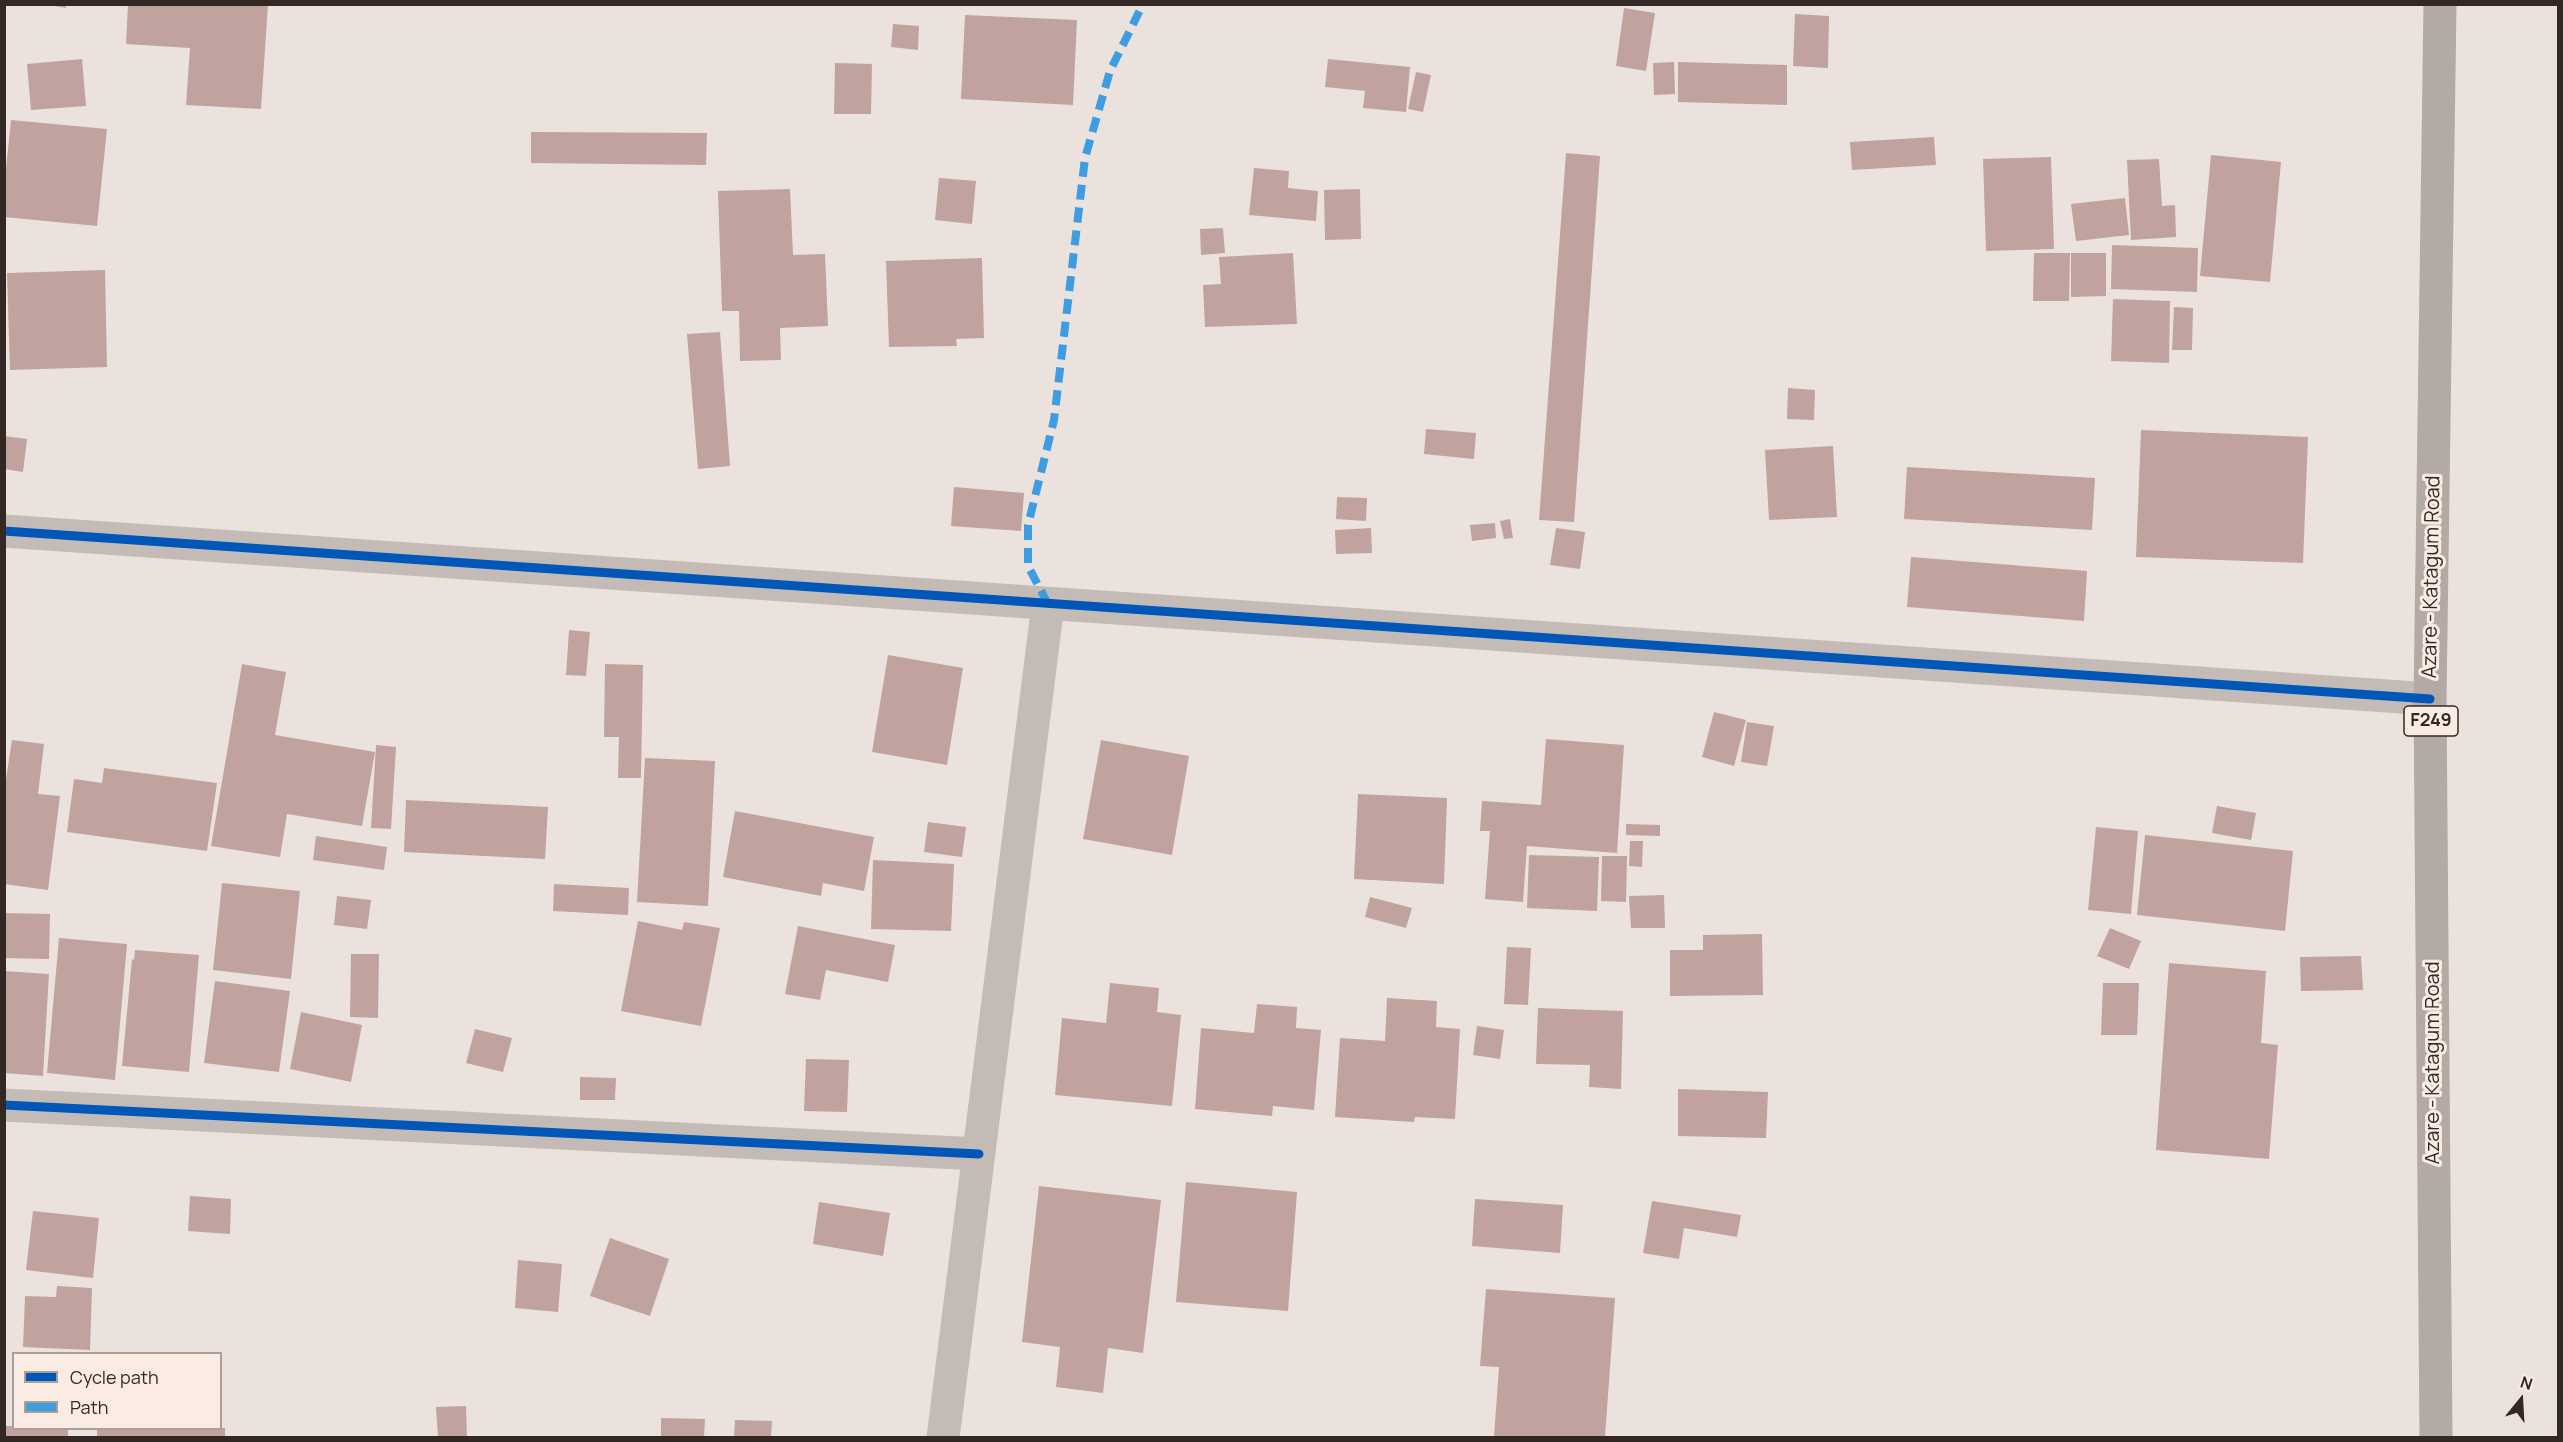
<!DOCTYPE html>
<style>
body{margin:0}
#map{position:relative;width:2563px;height:1442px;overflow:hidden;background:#ece2dd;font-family:Manrope,sans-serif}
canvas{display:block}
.frame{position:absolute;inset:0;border:6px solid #342825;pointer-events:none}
.legend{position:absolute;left:12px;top:1352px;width:210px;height:78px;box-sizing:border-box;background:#faece3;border:2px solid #ab9e97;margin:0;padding:8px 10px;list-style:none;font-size:18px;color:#342825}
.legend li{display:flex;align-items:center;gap:12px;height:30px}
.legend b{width:30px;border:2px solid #ab9e97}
.north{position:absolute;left:2491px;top:1370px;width:60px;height:60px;-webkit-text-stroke:4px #faece3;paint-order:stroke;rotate:18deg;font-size:16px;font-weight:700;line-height:24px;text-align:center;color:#342825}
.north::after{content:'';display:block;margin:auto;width:21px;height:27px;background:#342825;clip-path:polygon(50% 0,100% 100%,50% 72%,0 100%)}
</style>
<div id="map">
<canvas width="2563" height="1442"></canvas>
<div class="frame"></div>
<ul class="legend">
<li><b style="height:8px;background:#0057b8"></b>Cycle path</li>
<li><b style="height:8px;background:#3e9ce0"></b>Path</li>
</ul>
<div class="north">N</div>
</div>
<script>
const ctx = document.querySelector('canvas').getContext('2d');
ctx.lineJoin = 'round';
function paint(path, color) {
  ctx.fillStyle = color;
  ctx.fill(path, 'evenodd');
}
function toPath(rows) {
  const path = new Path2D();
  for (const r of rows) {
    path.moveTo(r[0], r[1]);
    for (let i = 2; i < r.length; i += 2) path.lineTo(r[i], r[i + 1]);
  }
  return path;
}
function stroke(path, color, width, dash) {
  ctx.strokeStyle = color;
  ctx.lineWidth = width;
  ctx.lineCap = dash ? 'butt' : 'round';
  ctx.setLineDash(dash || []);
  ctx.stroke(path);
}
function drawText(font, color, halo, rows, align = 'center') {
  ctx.font = font + ' Manrope,sans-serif';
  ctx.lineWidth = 6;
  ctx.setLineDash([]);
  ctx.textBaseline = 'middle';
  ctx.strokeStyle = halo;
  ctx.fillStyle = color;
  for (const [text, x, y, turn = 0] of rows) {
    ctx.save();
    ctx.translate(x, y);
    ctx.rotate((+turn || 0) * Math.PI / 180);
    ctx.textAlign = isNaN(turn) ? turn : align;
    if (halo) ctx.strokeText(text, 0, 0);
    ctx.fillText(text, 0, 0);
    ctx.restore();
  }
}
paint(toPath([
 [43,4,66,4,66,8],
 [128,4,268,4,261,109,186,105,190,48,126,44],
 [1624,8,1655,13,1646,71,1616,66],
 [1795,14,1829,16,1828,68,1793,66],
 [965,15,1077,20,1073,105,961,99],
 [893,24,919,26,918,50,891,47],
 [82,59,86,106,31,110,27,64],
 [1328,59,1410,67,1406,112,1363,108,1365,91,1325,87],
 [1674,62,1675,94,1654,95,1653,63],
 [1678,62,1787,65,1787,105,1678,102],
 [835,63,872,64,871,114,834,114],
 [1416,72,1431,75,1423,112,1408,109],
 [11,120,107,129,97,226,4,217,4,188],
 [531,132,707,133,706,165,531,163],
 [1934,137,1936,165,1852,170,1850,142],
 [1566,153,1600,156,1574,522,1539,520],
 [2211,155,2281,162,2270,282,2200,276],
 [2051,157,2054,249,1986,251,1983,159],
 [2159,159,2162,206,2175,205,2176,237,2131,240,2127,160],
 [1254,168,1289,171,1288,188,1318,191,1316,221,1249,215],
 [939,178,976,181,972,224,935,220],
 [790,189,793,255,825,254,828,326,780,328,781,360,740,361,739,311,722,311,718,191],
 [1360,189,1361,239,1325,240,1324,190],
 [2125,198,2129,235,2076,241,2071,204],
 [1223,228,1225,253,1201,255,1200,229],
 [2112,245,2198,248,2197,292,2111,289],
 [1293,253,1297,324,1205,327,1203,285,1221,284,1219,257],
 [2034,253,2070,253,2069,301,2033,301],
 [2071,253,2106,253,2106,296,2071,297],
 [982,258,984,338,956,339,957,346,889,347,886,261],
 [105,270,107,367,10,370,7,273],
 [2113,299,2170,301,2169,363,2111,361],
 [2174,307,2193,308,2192,350,2172,350],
 [720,332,730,466,698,469,687,334],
 [1788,388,1815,390,1814,420,1787,419],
 [1426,429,1476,433,1474,459,1424,454],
 [2141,430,2308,437,2303,563,2136,557],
 [4,436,27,439,23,472,4,469],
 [1833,446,1837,517,1769,520,1765,450],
 [1907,467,2095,478,2092,530,1904,519],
 [954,487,1024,493,1021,531,951,526],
 [1337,497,1367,498,1366,521,1336,519],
 [1510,519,1513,538,1504,539,1500,521],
 [1495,523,1496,538,1472,541,1470,525],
 [1371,528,1372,553,1336,554,1335,530],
 [1556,528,1585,532,1580,569,1550,565],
 [1911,557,2087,571,2084,621,1907,607],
 [569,630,590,632,586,676,566,675],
 [888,655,963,668,947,765,872,752],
 [242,664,286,672,275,735,375,752,362,826,287,814,280,857,211,846],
 [605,664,643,665,641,778,618,778,619,737,604,737],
 [1714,712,1746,720,1734,766,1702,757],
 [1747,722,1774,726,1767,766,1741,762],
 [1546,739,1624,745,1617,853,1527,846,1523,902,1485,899,1490,831,1480,831,1482,801,1541,805],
 [12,740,44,744,38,794,60,796,48,890,4,884,4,792],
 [1101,740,1189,756,1172,855,1083,839],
 [376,745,396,747,391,829,371,828],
 [645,758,715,761,708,906,637,902],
 [104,768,217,783,207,851,67,832,74,779,102,783],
 [1358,794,1447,798,1444,884,1354,879],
 [406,800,548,807,545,859,404,852],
 [2217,806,2256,813,2251,840,2212,833],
 [735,811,874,837,864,891,823,883,821,896,723,877],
 [928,822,966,827,962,857,924,852],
 [1626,824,1660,825,1660,836,1626,835],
 [2096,827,2138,831,2131,914,2088,910],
 [2145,835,2293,851,2285,931,2137,915],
 [316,836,387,847,384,870,313,860],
 [1630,841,1643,841,1642,867,1629,866],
 [1529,855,1599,857,1597,911,1527,908],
 [1602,856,1627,856,1626,902,1601,901],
 [873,860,954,864,951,931,871,929],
 [222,883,300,891,291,979,213,970],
 [554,884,629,888,628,915,553,911],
 [1664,895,1665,928,1631,928,1629,896],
 [337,896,371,900,367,929,334,925],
 [1370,897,1412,908,1406,928,1365,917],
 [4,913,50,914,49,959,4,958],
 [638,921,682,930,684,922,720,928,701,1026,621,1011],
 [798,926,895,945,888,982,826,970,820,1000,785,994],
 [2110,928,2141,941,2129,969,2097,956],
 [1762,934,1763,995,1670,996,1670,950,1703,950,1703,935],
 [59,938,127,944,115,1080,47,1073],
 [1507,947,1531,948,1528,1005,1504,1004],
 [135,950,199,955,189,1072,122,1066,132,959,134,960],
 [351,954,379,954,378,1018,350,1017],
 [2361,956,2363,990,2301,991,2300,957],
 [2169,963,2266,971,2261,1043,2278,1045,2269,1159,2156,1150],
 [4,971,49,974,43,1076,4,1073],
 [215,981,290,991,279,1072,204,1063],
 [1110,983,1159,988,1157,1012,1181,1015,1172,1106,1055,1095,1062,1018,1106,1023],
 [2103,983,2139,983,2137,1035,2101,1035],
 [1387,998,1437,1001,1436,1027,1460,1029,1455,1119,1415,1117,1414,1122,1335,1117,1340,1038,1385,1041],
 [1257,1004,1297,1007,1296,1028,1321,1030,1314,1110,1273,1106,1272,1116,1195,1109,1201,1028,1254,1033],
 [1538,1008,1623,1011,1621,1089,1589,1087,1590,1065,1536,1064],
 [301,1012,362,1025,351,1082,290,1069],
 [1477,1026,1504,1030,1500,1059,1473,1055],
 [475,1029,512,1038,503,1072,466,1063],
 [806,1059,849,1060,847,1112,804,1111],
 [580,1077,616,1078,615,1100,580,1100],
 [1678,1089,1768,1092,1766,1138,1678,1136],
 [1186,1182,1297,1192,1288,1311,1176,1302],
 [1039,1186,1161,1200,1143,1353,1108,1348,1103,1393,1056,1387,1060,1347,1022,1342],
 [190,1196,231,1199,230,1234,188,1231],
 [1475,1199,1563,1205,1560,1253,1472,1246],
 [1652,1201,1741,1215,1737,1237,1684,1228,1679,1259,1643,1253],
 [819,1202,890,1213,883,1256,813,1244],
 [33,1211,99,1218,93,1278,26,1270],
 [610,1238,669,1259,650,1316,590,1296],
 [518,1260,562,1264,558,1312,515,1308],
 [57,1286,92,1288,90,1350,23,1347,25,1296,56,1297],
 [1486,1289,1615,1298,1605,1437,1494,1437,1499,1367,1480,1366],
 [466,1406,467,1436,438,1437,436,1407],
 [661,1418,705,1419,704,1437,661,1437],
 [735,1420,772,1421,771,1437,734,1437],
 [5,1426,14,1426,14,1428,68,1428,68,1437,5,1437],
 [97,1428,225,1428,225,1437,97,1437]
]), '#c0a39e');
stroke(toPath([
 [4,531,2430,699],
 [4,1105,979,1154],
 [943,1438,1048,604]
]), '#c4bbb6', 33);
stroke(toPath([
 [2436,1438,2430,699,2440,4]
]), '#b3a9a5', 33);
stroke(toPath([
 [1048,604,1028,566,1028,525,1054,420,1085,158,1110,71,1143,4]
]), '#3e9ce0', 8, [15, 8]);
stroke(toPath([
 [4,531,2430,699],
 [4,1105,979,1154]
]), '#0057b8', 9);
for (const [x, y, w] of [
 [2431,721,54]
]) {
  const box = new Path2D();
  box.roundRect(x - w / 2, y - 15, w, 30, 4.5);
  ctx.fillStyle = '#faece3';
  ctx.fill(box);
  stroke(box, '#342825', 1.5);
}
drawText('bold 18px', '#342825', null, [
 ["F249",2431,721]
]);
drawText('20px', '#342825', '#faece3', [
 ["Azare - Katagum Road",2432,577,-89],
 ["Azare - Katagum Road",2433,1063,-90]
]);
</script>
